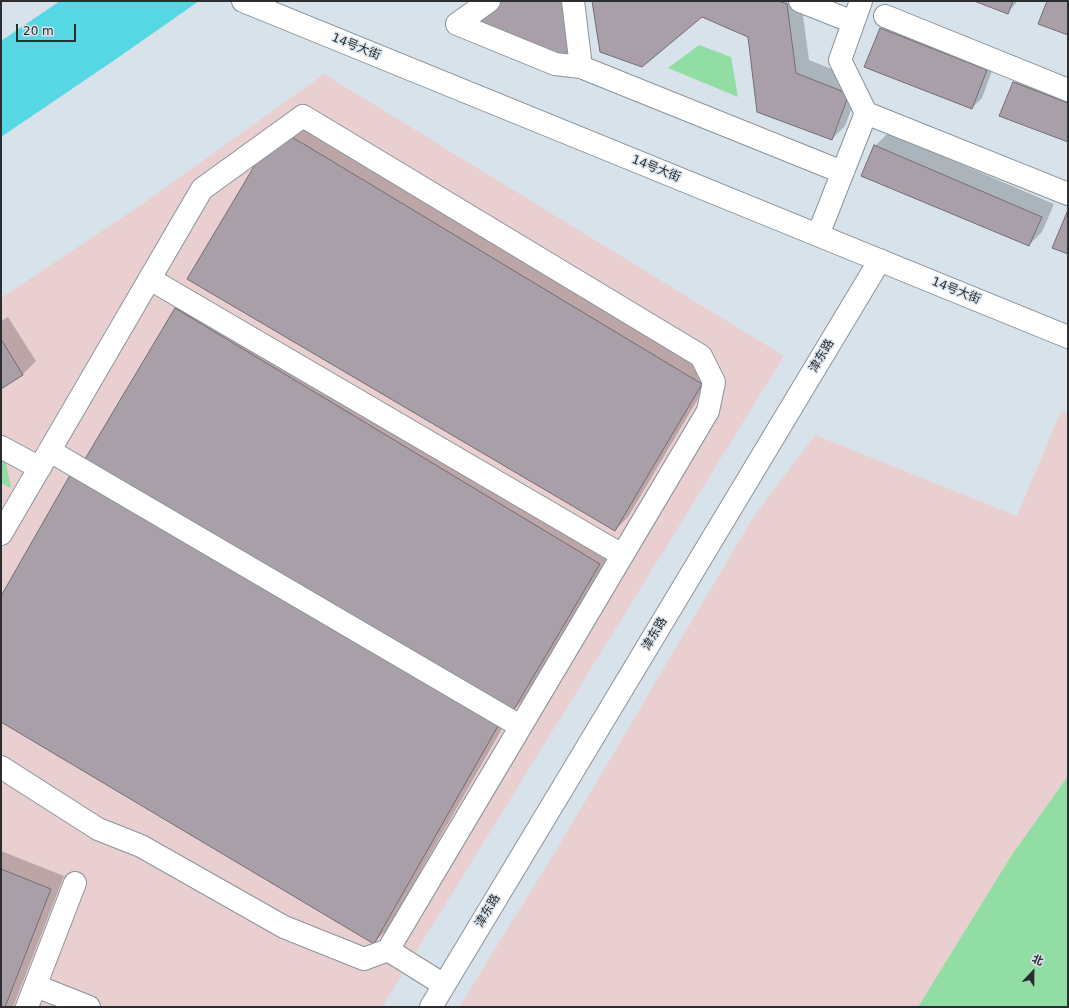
<!DOCTYPE html>
<meta charset="utf-8">
<style>
body{margin:0}
#map{position:relative;width:1069px;height:1008px;overflow:hidden;background:#d8e2ea;font-family:"DejaVu Sans","Noto Sans SC",sans-serif}
canvas{display:block}
.frame{position:absolute;inset:0;border:2px solid #2a2e31;pointer-events:none}
.north{position:absolute;left:1013px;top:952px;width:40px;height:40px;-webkit-text-stroke:3px #d8e2ea;paint-order:stroke;rotate:22deg;font-size:11px;font-weight:700;line-height:16px;text-align:center;color:#2a2e31}
.north::after{content:'';display:block;margin:auto;width:14px;height:18px;background:#2a2e31;clip-path:polygon(50% 0,100% 100%,50% 72%,0 100%)}
.scale{position:absolute;left:16px;top:24px;width:60px;height:18px;box-sizing:border-box;border:2px solid #2a2e31;border-top:0;padding-left:5px;font-size:12px;line-height:14px;white-space:nowrap;color:#2a2e31;-webkit-text-stroke:3px #d8e2ea;paint-order:stroke}
</style>
<div id="map">
<canvas width="1069" height="1008"></canvas>
<div class="frame"></div>
<div class="north">北</div>
<div class="scale">20 m</div>
</div>
<script>
const ctx = document.querySelector('canvas').getContext('2d');
ctx.lineJoin = 'round';
function paint(path, color) {
  ctx.fillStyle = color;
  ctx.fill(path, 'evenodd');
}
function toPath(rows) {
  const path = new Path2D();
  for (const r of rows) {
    path.moveTo(r[0], r[1]);
    for (let i = 2; i < r.length; i += 2) path.lineTo(r[i], r[i + 1]);
  }
  return path;
}
function stroke(path, color, width, dash) {
  ctx.strokeStyle = color;
  ctx.lineWidth = width;
  ctx.lineCap = dash ? 'butt' : 'round';
  ctx.setLineDash(dash || []);
  ctx.stroke(path);
}
function drawText(font, color, halo, rows, align = 'center') {
  ctx.font = font + ' "DejaVu Sans","Noto Sans SC",sans-serif';
  ctx.lineWidth = 3;
  ctx.setLineDash([]);
  ctx.textBaseline = 'middle';
  ctx.strokeStyle = halo;
  ctx.fillStyle = color;
  for (const [text, x, y, turn = 0] of rows) {
    ctx.save();
    ctx.translate(x, y);
    ctx.rotate((+turn || 0) * Math.PI / 180);
    ctx.textAlign = isNaN(turn) ? turn : align;
    if (halo) ctx.strokeText(text, 0, 0);
    ctx.fillText(text, 0, 0);
    ctx.restore();
  }
}
paint(toPath([
 [324,74,784,356,382,1007,1,1007,1,298,141,205],
 [1061,411,1068,414,1068,776,1011,856,918,1007,459,1007,557,849,752,519,815,435,1017,516]
]), '#eacfd1');
paint(toPath([
 [699,45,731,57,738,97,668,68],
 [1,447,3,449,11,488,1,483],
 [1068,776,1068,1007,918,1007,1011,856]
]), '#92dda3');
paint(toPath([
 [60,1,199,1,116,59,1,137,1,41]
]), '#55d7e4');
paint(toPath([
 [593,1,801,1,809,60,862,81,845,126,832,139,749,36,702,16],
 [976,1,1018,1,1007,13],
 [891,19,996,60,982,98,972,108,881,29],
 [1024,73,1068,90,1068,141,1014,83],
 [291,115,715,370,628,517,615,530,188,279],
 [888,133,1054,204,1042,232,1029,245,875,146],
 [189,295,613,550,526,697,511,713,387,930,373,943,1,720,1,598,176,308],
 [8,317,36,361,23,374,1,388,1,321],
 [1,851,64,876,13,1007,1,1007]
]), '#0003');
const building = toPath([
 [499,1,566,1,568,50,562,56,481,24,482,16,499,1],
 [592,1,778,1,787,4,796,73,849,94,832,140,757,112,748,37,702,17,642,67,600,52,592,1],
 [974,1,1013,1,1008,14,974,1],
 [1047,1,1068,1,1068,35,1038,24,1047,1],
 [880,28,987,70,972,109,864,67,880,28],
 [1013,82,1068,103,1068,142,999,116,1013,82],
 [277,128,702,384,615,531,187,279,277,128],
 [874,145,1042,217,1029,246,861,176,874,145],
 [1068,210,1068,254,1052,248,1068,210],
 [175,308,600,564,513,711,85,459,175,308],
 [1,339,23,375,1,389,1,339],
 [73,470,498,726,374,944,1,722,1,596,73,470],
 [1,869,51,889,5,1007,1,1007,1,869]
]);
paint(building, '#a99fa8');
stroke(building, '#756c74', 1);
const minor = toPath([
 [243,1,1068,337],
 [489,1,457,24,555,64,581,67],
 [573,1,581,67,842,172],
 [800,1,853,22],
 [885,16,1068,90],
 [866,113,1068,194],
 [818,235,866,113,840,60,861,1],
 [150,279,622,555],
 [1,447,40,468],
 [50,451,520,726],
 [1,534,202,189,303,116,701,356,714,382,708,411,388,950,364,959,284,927,141,846,98,829,1,767],
 [388,950,444,985],
 [36,986,89,1007],
 [27,1007,75,883],
 [431,1007,880,260]
]);
stroke(minor, '#8a939b', 24);
stroke(minor, '#fff', 22);
drawText('12px', '#2a2e31', '#d8e2ea', [
 ["14号大街",356,47,22],
 ["14号大街",656,169,22],
 ["14号大街",956,291,22],
 ["津东路",822,356,-59],
 ["津东路",655,634,-59],
 ["津东路",488,911,-59]
]);
</script>
